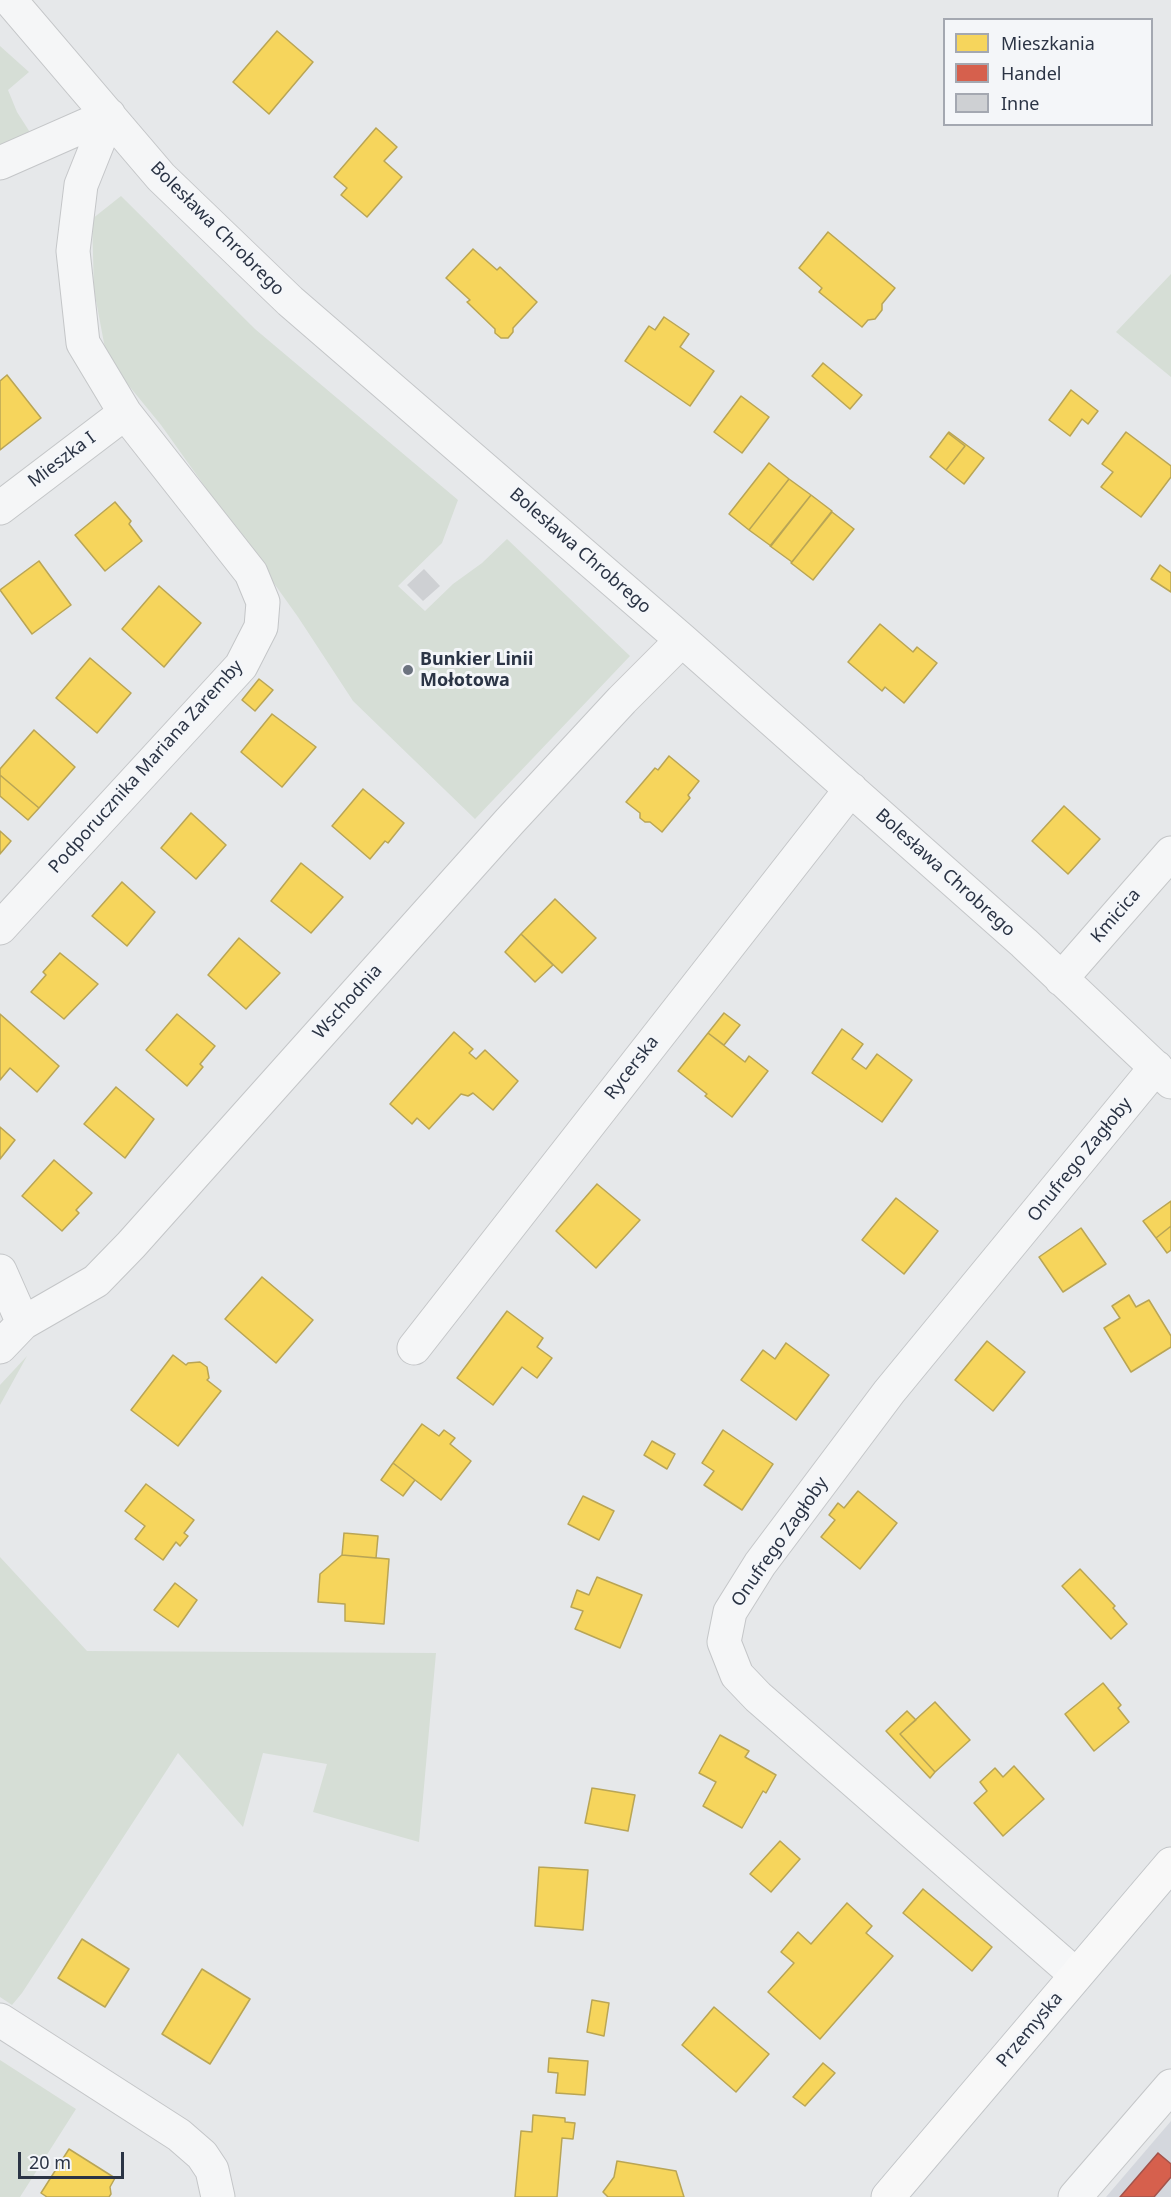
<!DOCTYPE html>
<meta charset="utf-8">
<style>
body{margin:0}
#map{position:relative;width:1171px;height:2197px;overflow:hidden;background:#e6e8ea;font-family:"Noto Sans",sans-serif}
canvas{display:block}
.legend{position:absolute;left:943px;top:18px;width:210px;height:108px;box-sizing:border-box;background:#f4f6f9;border:2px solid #a4a8b1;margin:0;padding:8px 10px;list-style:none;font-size:18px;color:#2b3445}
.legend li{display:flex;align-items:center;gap:12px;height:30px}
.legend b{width:30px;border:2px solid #a4a8b1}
.scale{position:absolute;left:18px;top:2152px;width:106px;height:27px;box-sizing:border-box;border:3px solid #2b3445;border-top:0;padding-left:8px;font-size:18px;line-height:21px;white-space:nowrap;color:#2b3445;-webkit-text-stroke:4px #f4f6f9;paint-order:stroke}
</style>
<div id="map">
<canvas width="1171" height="2197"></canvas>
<ul class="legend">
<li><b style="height:16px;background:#f6d55c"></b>Mieszkania</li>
<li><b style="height:16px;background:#d6604d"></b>Handel</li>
<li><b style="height:16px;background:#ced0d3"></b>Inne</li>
</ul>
<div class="scale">20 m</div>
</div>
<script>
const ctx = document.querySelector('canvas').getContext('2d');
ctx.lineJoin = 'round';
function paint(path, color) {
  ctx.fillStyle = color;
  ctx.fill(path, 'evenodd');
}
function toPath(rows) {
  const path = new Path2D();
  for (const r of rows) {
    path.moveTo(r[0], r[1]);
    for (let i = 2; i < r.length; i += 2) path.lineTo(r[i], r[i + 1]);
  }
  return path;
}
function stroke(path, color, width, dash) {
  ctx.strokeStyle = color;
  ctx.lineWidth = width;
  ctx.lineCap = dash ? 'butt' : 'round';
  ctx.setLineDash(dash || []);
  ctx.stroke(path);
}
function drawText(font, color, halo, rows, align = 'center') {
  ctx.font = font + ' "Noto Sans",sans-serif';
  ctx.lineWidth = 6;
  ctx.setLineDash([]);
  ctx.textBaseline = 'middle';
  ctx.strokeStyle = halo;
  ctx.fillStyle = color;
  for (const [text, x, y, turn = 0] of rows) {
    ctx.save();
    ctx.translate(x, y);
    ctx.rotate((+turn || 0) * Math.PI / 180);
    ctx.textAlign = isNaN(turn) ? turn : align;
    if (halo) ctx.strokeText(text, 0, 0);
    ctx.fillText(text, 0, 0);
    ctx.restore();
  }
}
paint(toPath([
 [1171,2121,1171,2197,1106,2197]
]), '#d4d7dd');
paint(toPath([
 [0,46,29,72,8,90,17,112,33,137,0,151],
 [121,196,255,329,458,500,442,543,398,586,425,611,453,584,482,563,507,539,630,656,475,819,353,701,298,617,161,425,107,359,94,290,92,219],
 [1171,274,1171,377,1116,332],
 [27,1356,0,1405,0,1385],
 [0,1557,87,1651,436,1653,419,1842,313,1812,327,1764,263,1753,243,1827,178,1753,22,1993,12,2005,0,1997],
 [0,2060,76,2109,20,2197,0,2197]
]), '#d6ded6');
const homes = toPath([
 [277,31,313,62,269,114,233,82,277,31],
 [376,128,397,147,384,161,402,177,367,217,341,195,347,188,334,177,376,128],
 [828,232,895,288,882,304,882,310,875,319,868,320,862,327,819,292,822,288,799,268,828,232],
 [473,249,497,270,500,267,537,302,513,328,513,332,508,338,501,338,495,333,495,329,467,302,470,300,446,278,473,249],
 [664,317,689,334,680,347,714,371,690,406,625,361,649,326,655,330,664,317],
 [823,363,862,395,850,409,812,376,823,363],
 [7,375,41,418,0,450,0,381,7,375],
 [1071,390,1098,411,1088,424,1082,419,1070,436,1049,420,1071,390],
 [741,396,769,417,742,453,714,432,741,396],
 [949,432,984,458,964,484,946,470,965,446,948,433,949,432],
 [1126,432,1171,466,1171,477,1141,517,1101,487,1113,472,1102,464,1126,432],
 [948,433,965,446,946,470,930,457,948,433],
 [769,463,789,479,749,530,729,514,769,463],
 [789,479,811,495,771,546,749,530,789,479],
 [811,495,832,511,792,562,770,546,811,495],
 [115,502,131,521,129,524,142,541,105,571,75,535,115,502],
 [832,512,854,529,813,580,791,563,832,512],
 [39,561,71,605,32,634,0,590,39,561],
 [1160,565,1171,573,1171,592,1151,579,1160,565],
 [159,586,201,623,164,667,122,629,159,586],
 [880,624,913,652,917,647,937,663,904,703,885,687,882,691,848,662,880,624],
 [90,658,131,693,97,733,56,698,90,658],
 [259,679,273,690,255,711,242,700,259,679],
 [272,714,316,747,282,787,241,752,272,714],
 [34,730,75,767,39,808,0,775,0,769,34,730],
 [669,756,699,781,688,795,690,798,662,832,650,822,645,822,640,818,640,813,626,802,655,768,658,770,669,756],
 [0,775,39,808,28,820,0,796,0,775],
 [363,789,404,823,388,843,385,841,370,859,332,826,363,789],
 [1064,806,1100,839,1068,874,1032,841,1064,806],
 [191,813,226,845,196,879,161,848,191,813],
 [0,831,11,841,0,854,0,831],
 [301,863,343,897,311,933,271,901,301,863],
 [122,882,155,912,127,946,92,916,122,882],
 [555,899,596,938,562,973,521,934,555,899],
 [521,934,553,965,535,982,505,952,521,934],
 [239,938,280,973,246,1009,208,975,239,938],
 [60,953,98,984,64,1019,31,992,46,975,43,972,60,953],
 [724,1013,740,1025,724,1045,708,1033,724,1013],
 [0,1014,59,1066,37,1092,10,1068,0,1080,0,1014],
 [177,1014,215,1046,200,1064,203,1067,187,1086,146,1050,177,1014],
 [842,1029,863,1044,852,1059,866,1069,877,1054,912,1080,882,1122,812,1073,842,1029],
 [454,1032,473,1049,469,1053,476,1059,485,1050,518,1081,493,1110,473,1093,468,1096,461,1094,429,1129,417,1118,412,1124,390,1104,454,1032],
 [708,1033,745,1062,749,1056,768,1071,732,1117,705,1096,707,1094,678,1071,708,1033],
 [116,1087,154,1119,125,1158,84,1124,116,1087],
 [0,1127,15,1140,0,1159,0,1127],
 [54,1160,92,1193,76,1210,79,1213,62,1231,22,1196,54,1160],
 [597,1184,640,1220,596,1268,556,1231,597,1184],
 [896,1198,938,1231,904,1274,862,1240,896,1198],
 [1171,1201,1171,1226,1156,1238,1143,1221,1171,1201],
 [1171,1226,1171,1250,1167,1253,1156,1238,1171,1226],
 [1081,1228,1106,1264,1063,1292,1039,1257,1081,1228],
 [262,1277,313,1320,276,1363,225,1319,262,1277],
 [1129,1295,1136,1307,1149,1300,1171,1336,1171,1347,1131,1372,1104,1328,1120,1318,1112,1306,1129,1295],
 [507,1311,543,1338,537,1347,552,1358,537,1378,522,1367,493,1405,457,1378,507,1311],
 [987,1341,1025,1372,993,1411,955,1380,987,1341],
 [786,1343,829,1375,796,1420,741,1380,763,1350,775,1359,786,1343],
 [173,1355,186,1365,188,1363,200,1362,207,1367,209,1378,207,1380,221,1391,178,1446,131,1410,173,1355],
 [422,1424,439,1436,444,1430,455,1438,450,1444,471,1461,441,1500,393,1463,422,1424],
 [723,1430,773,1464,742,1510,704,1485,714,1471,702,1463,723,1430],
 [652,1441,675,1454,667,1469,644,1455,652,1441],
 [393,1463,415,1480,403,1496,381,1480,393,1463],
 [146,1484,194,1520,184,1533,188,1536,180,1546,176,1542,163,1560,135,1539,145,1526,125,1511,146,1484],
 [858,1491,897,1523,860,1569,821,1537,835,1520,829,1515,838,1503,844,1508,858,1491],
 [583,1496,614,1511,599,1540,568,1524,583,1496],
 [344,1533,378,1536,376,1558,342,1555,344,1533],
 [342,1555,389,1559,384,1624,345,1621,345,1604,318,1602,320,1574,342,1555],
 [1080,1569,1115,1606,1113,1608,1127,1624,1111,1639,1062,1586,1080,1569],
 [597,1577,642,1595,620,1648,575,1629,583,1611,571,1607,577,1590,589,1595,597,1577],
 [175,1583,197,1600,178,1627,154,1610,175,1583],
 [1103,1683,1121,1705,1118,1708,1129,1722,1094,1751,1065,1714,1103,1683],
 [935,1702,970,1740,935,1772,900,1734,935,1702],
 [907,1711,916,1720,900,1734,935,1772,930,1778,886,1731,907,1711],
 [720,1735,749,1751,745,1757,776,1775,766,1793,763,1791,742,1828,703,1806,716,1782,699,1773,720,1735],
 [1014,1766,1044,1799,1003,1836,974,1803,987,1791,980,1782,995,1768,1003,1777,1014,1766],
 [592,1788,635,1795,628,1831,585,1823,592,1788],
 [780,1841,800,1859,771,1892,750,1874,780,1841],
 [539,1867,588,1870,583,1930,535,1926,539,1867],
 [923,1889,992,1947,972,1971,903,1913,923,1889],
 [847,1903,872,1926,866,1933,893,1956,820,2039,768,1992,794,1963,781,1952,798,1932,811,1944,847,1903],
 [82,1939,129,1969,105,2007,58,1978,82,1939],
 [202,1969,250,1999,210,2064,162,2034,202,1969],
 [592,2000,609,2003,604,2036,587,2032,592,2000],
 [714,2007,769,2054,736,2092,682,2045,714,2007],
 [549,2058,588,2061,585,2095,556,2093,558,2073,548,2072,549,2058],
 [823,2063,835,2073,805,2106,793,2097,823,2063],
 [533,2115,565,2118,565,2122,575,2123,573,2139,562,2138,557,2197,515,2197,521,2131,532,2132,533,2115],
 [69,2149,115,2178,110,2187,111,2194,109,2197,47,2197,41,2193,69,2149],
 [617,2161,676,2171,684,2197,608,2197,603,2192,614,2177,617,2161]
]);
paint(homes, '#f6d55c');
stroke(homes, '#b9a555', 1.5);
const shops = toPath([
 [1158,2153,1171,2164,1171,2177,1154,2197,1120,2197,1158,2153]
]);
paint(shops, '#d6604d');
stroke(shops, '#a3534b', 1.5);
paint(toPath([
 [424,569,440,586,423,601,407,585]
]), '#ced0d3');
const minor = toPath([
 [10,0,161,177,290,301,682,640,1024,943,1171,1082],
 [0,163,109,115],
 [0,508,125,413],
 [0,928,241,666,261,627,263,602,251,573,125,413,83,343,73,251,81,185,109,115],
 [1061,979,1171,853],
 [0,1271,23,1323],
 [0,1347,23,1323,96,1281,131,1245,509,822,622,700,682,640],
 [414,1348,851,789],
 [1076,1975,758,1697,737,1675,724,1642,730,1612,760,1564,889,1392,1156,1067],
 [0,2020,179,2135,202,2155,212,2170,218,2197],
 [1075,2197,1171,2086]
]);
const major = toPath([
 [888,2197,1171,1864]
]);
stroke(minor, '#c4c6c8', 35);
stroke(major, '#c2c5c8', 35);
stroke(minor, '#f5f6f7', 33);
stroke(major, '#f8f8f8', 33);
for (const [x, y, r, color] of [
 [408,670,6,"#6c737f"]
]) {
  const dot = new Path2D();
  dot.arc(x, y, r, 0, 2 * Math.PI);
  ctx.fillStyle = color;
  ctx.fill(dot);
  stroke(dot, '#f4f6f9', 2);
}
drawText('18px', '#2b3445', '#f4f6f9', [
 ["Bolesława Chrobrego",217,229,45],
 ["Mieszka I",62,460,-37],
 ["Bolesława Chrobrego",580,551,41],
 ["Podporucznika Mariana Zaremby",146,767,-48],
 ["Bolesława Chrobrego",945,873,42],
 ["Kmicica",1116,916,-49],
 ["Wschodnia",348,1002,-48],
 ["Rycerska",632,1068,-52],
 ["Onufrego Zagłoby",1080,1160,-51],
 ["Onufrego Zagłoby",780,1542,-55],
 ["Przemyska",1030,2030,-50]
]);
drawText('bold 18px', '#2b3445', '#f4f6f9', [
 ["Bunkier Linii",420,660],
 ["Mołotowa",420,681]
], 'left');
</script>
